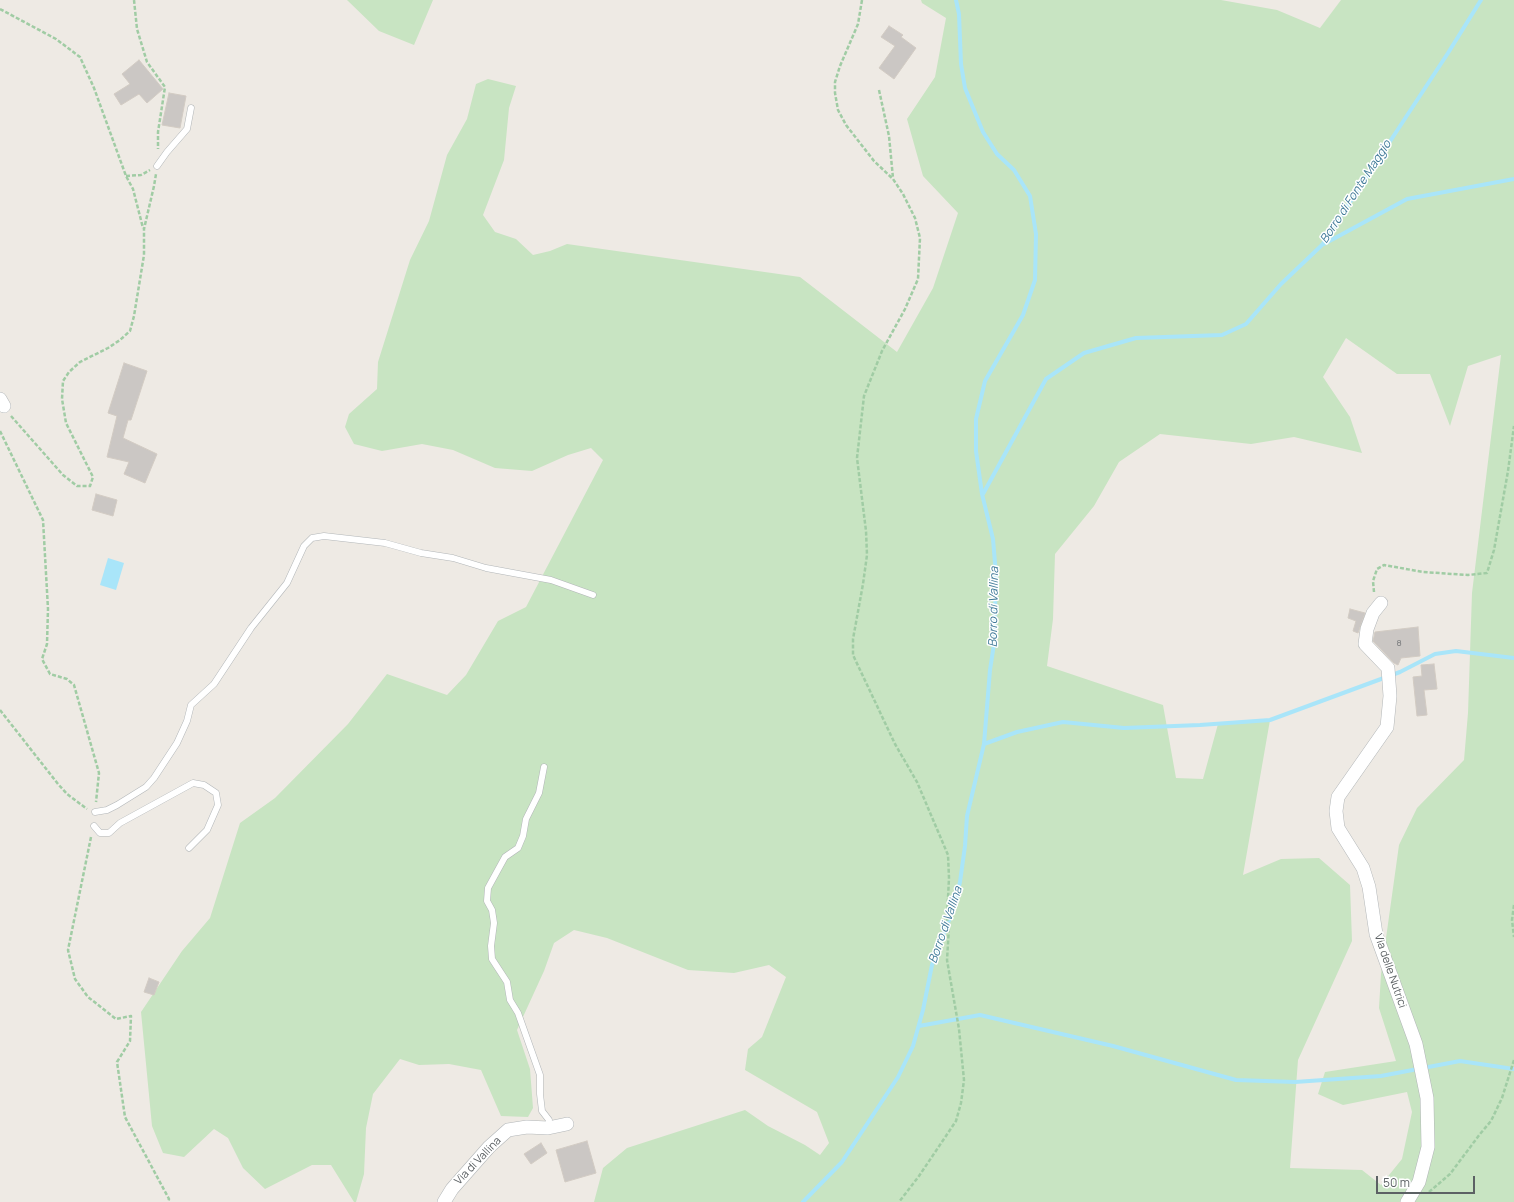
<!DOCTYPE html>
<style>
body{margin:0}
#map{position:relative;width:1514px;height:1202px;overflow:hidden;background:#eeeae4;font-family:Manrope,sans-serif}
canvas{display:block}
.scale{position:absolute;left:1376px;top:1176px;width:99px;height:18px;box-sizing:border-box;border:2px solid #5c6164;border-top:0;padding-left:5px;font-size:12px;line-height:14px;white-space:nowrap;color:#5c6164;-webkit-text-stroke:3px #fff;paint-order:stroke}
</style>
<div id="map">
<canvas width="1514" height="1202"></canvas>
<div class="scale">50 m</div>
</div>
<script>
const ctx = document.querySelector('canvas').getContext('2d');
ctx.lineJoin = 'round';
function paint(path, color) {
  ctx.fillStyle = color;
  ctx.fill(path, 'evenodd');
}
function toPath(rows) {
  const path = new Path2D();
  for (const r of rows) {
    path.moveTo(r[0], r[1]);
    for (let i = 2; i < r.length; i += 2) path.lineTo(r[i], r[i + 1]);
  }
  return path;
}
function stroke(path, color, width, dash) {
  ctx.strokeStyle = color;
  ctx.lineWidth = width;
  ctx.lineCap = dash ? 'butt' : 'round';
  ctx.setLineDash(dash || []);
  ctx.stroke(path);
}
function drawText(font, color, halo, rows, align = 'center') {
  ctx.font = font + ' Manrope,sans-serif';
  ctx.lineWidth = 3;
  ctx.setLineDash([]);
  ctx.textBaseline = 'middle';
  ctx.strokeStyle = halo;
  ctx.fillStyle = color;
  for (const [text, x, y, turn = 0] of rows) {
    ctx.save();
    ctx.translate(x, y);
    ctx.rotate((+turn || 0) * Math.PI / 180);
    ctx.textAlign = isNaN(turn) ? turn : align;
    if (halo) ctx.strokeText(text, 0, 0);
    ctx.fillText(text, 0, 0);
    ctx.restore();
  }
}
paint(toPath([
 [347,0,433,0,414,45,379,31],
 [921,0,1221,0,1277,10,1320,28,1341,0,1514,0,1514,1202,594,1202,603,1168,627,1148,745,1110,768,1126,805,1145,820,1155,829,1143,817,1112,745,1070,748,1049,762,1037,786,977,769,965,734,973,688,970,607,938,574,930,554,943,544,971,517,1030,530,1069,533,1108,528,1117,501,1116,481,1070,449,1064,419,1065,400,1059,373,1094,366,1128,364,1174,356,1202,354,1202,331,1165,312,1165,265,1189,243,1168,228,1138,214,1129,184,1157,163,1153,152,1126,141,1012,182,951,210,918,240,823,275,798,348,724,387,674,447,695,466,675,498,621,526,607,603,460,591,448,568,455,532,471,495,468,453,450,422,444,382,451,354,444,345,427,349,414,377,389,378,362,410,260,429,221,447,155,467,119,476,84,488,79,516,86,509,108,504,160,483,215,495,232,516,239,533,255,550,251,567,244,800,277,897,352,933,288,958,213,923,176,907,119,935,77,946,18,922,3],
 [1346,338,1397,374,1430,374,1450,426,1468,366,1501,355,1472,593,1468,713,1464,760,1417,808,1399,845,1381,974,1379,1008,1396,1061,1325,1072,1318,1094,1343,1105,1407,1092,1412,1112,1402,1159,1381,1185,1362,1170,1290,1168,1298,1060,1352,941,1350,885,1319,858,1281,859,1243,875,1270,720,1218,724,1203,779,1176,778,1163,705,1047,666,1053,619,1055,554,1094,506,1119,462,1160,434,1251,444,1294,437,1362,453,1350,417,1323,377]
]), '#c8e4c2');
paint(toPath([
 [108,558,124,563,116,590,100,585]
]), '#a9e5f9');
stroke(toPath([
 [1324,244,1407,199,1514,179],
 [983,494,1046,379,1084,353,1136,338,1222,335,1246,324,1281,284,1322,245,1448,53,1481,0],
 [984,744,1017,732,1063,722,1124,728,1200,725,1270,720,1400,672,1435,654,1456,651,1514,658],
 [919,1026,980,1015,1113,1046,1236,1080,1295,1082,1381,1076,1460,1061,1514,1069],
 [803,1202,842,1162,898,1077,913,1046,923,1010,932,965,954,907,960,882,965,846,967,816,984,744,990,670,994,644,996,575,993,539,982,494,976,451,976,419,985,381,1023,315,1035,280,1036,234,1030,196,1014,170,997,154,983,132,965,88,961,64,959,14,956,0]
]), '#a9e5f9', 4);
const building = toPath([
 [889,26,903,35,901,37,916,48,894,79,879,68,895,46,881,37,889,26],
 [139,60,163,89,147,103,139,94,121,105,114,94,130,84,122,74,139,60],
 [169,93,186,96,180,128,162,125,169,93],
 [124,363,147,371,131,420,128,420,123,438,157,454,145,483,124,474,129,462,107,457,117,416,108,413,124,363],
 [96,494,117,500,113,516,92,510,96,494],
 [1350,609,1365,613,1358,633,1353,631,1356,621,1348,618,1350,609],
 [1418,627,1420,656,1401,658,1398,665,1394,663,1373,641,1375,632,1418,627],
 [1434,664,1437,689,1424,690,1427,715,1417,716,1413,677,1422,676,1421,665,1434,664],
 [149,978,159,982,154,995,144,992,149,978],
 [587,1141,596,1173,565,1182,556,1150,587,1141],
 [541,1143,547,1153,531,1164,524,1154,541,1143]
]);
paint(building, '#cbc7c4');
stroke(building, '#d2cbc3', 1);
const service = toPath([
 [157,166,167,152,187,129,191,108],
 [544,767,539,793,526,819,523,836,518,848,505,857,488,888,487,901,492,910,494,923,491,946,492,959,507,982,510,1000,518,1013,540,1075,540,1094,542,1111,549,1120,548,1128],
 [95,812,107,810,117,805,146,787,154,778,177,743,187,721,191,705,214,684,251,628,287,583,304,546,312,538,324,536,385,543,421,553,453,558,486,568,551,580,593,595],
 [94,826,100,833,109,833,120,823,193,783,204,785,216,793,218,805,207,830,189,848]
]);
const minor = toPath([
 [0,399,4,406],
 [1381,603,1373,613,1367,629,1365,644,1388,668,1390,696,1387,727,1338,797,1336,811,1338,828,1363,868,1369,887,1376,934,1416,1044,1427,1098,1428,1147,1419,1182,1407,1202],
 [444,1202,452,1189,489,1147,508,1130,527,1127,548,1128,567,1124]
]);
stroke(service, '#b2b6b8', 7);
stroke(minor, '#b2b6b8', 14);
stroke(toPath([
 [134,0,137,29,147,62,165,87,158,132,158,149],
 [862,0,858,24,840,66,835,82,835,93,838,110,846,125,874,161,893,179,903,194,915,218,920,238,918,279,905,309,882,351,864,396,857,458,866,531,867,555,863,584,853,639,853,655,895,744,917,782,948,855,949,878,947,918,949,927,947,960,959,1029,964,1080,961,1103,956,1121,919,1176,899,1202],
 [0,9,56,39,80,57,94,88,126,176,133,189,143,228],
 [879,90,889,136,893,178],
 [126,176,141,175,150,170],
 [11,416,63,475,77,486,90,486,93,477,66,423,62,399,63,381,69,372,80,362,108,348,120,340,130,331,134,316,144,255,144,229,154,186,156,174],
 [0,431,43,520,48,609,47,644,42,659,50,674,67,679,74,685,99,773,96,802],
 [1374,592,1373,581,1377,569,1384,565,1423,572,1468,575,1487,573,1494,550,1508,471,1514,426],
 [0,710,58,784,67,794,87,809],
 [91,837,68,950,75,979,88,997,116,1019,131,1016,130,1041,117,1062,125,1117,169,1199,168,1202],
 [1514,905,1512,920,1514,937],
 [1429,1192,1450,1174,1480,1134,1491,1121,1502,1098,1514,1060]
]), '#a0cca4', 2.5, [4, 2]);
stroke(service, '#fff', 6);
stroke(minor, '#fff', 13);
drawText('9px', '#787a7c', null, [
 ["8",1399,643]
]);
drawText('11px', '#5c6164', '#fff', [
 ["Via delle Nutrici",1390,971,71],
 ["Via di Vallina",478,1161,-46]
]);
drawText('italic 12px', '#417b99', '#fff', [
 ["Borro di Fonte Maggio",1356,192,-57],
 ["Borro di Vallina",994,607,-89],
 ["Borro di Vallina",946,925,-71]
]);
</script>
